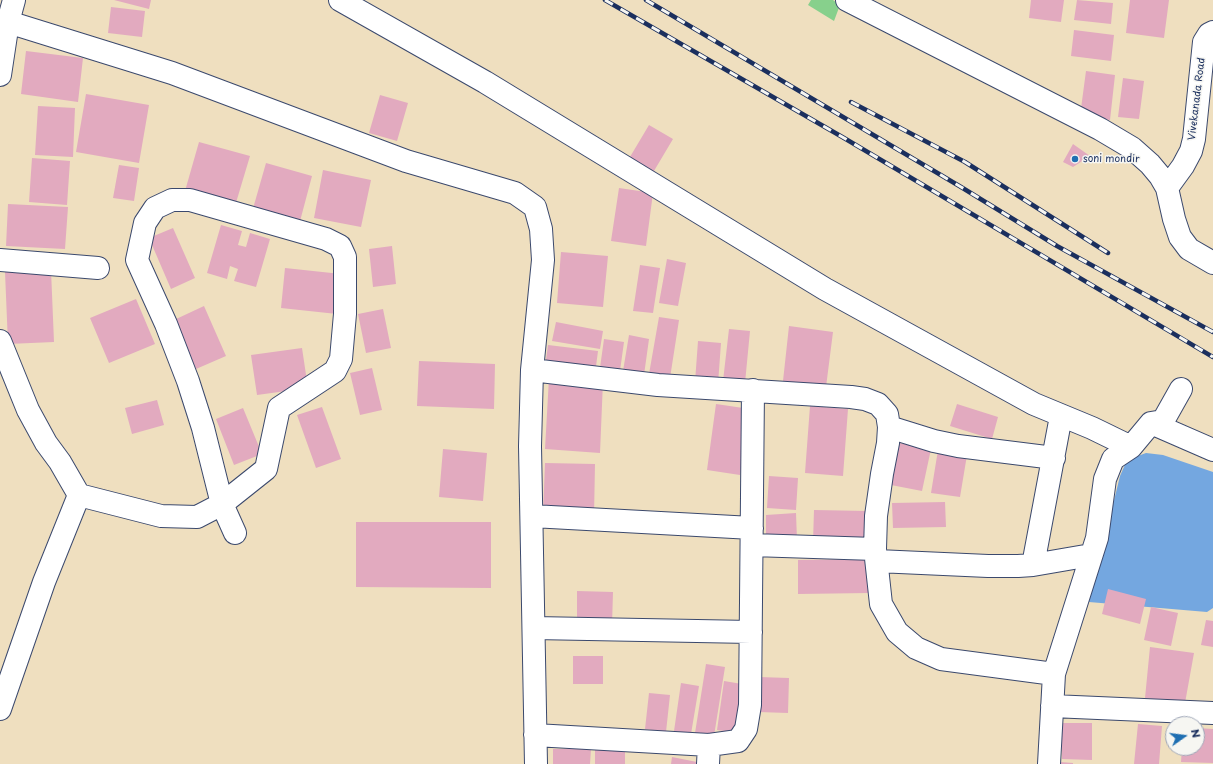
<!DOCTYPE html>
<style>
body{margin:0}
#map{position:relative;width:1213px;height:764px;overflow:hidden;background:#efdfbf;font-family:"Playpen Sans",sans-serif}
canvas{display:block}
.north{position:absolute;left:1165px;top:716px;width:40px;height:40px;box-sizing:border-box;background:#f6f6f2;border:1px solid #9ea6b7;border-radius:50%;rotate:76deg;font-size:11px;font-weight:700;line-height:16px;text-align:center;color:#1b2f5e}
.north::after{content:'';display:block;margin:auto;width:14px;height:18px;background:#1f6fb2;clip-path:polygon(50% 0,100% 100%,50% 72%,0 100%)}
</style>
<div id="map">
<canvas width="1213" height="764"></canvas>
<div class="north">N</div>
</div>
<script>
const ctx = document.querySelector('canvas').getContext('2d');
ctx.lineJoin = 'round';
function paint(path, color) {
  ctx.fillStyle = color;
  ctx.fill(path, 'evenodd');
}
function toPath(rows) {
  const path = new Path2D();
  for (const r of rows) {
    path.moveTo(r[0], r[1]);
    for (let i = 2; i < r.length; i += 2) path.lineTo(r[i], r[i + 1]);
  }
  return path;
}
function stroke(path, color, width, dash) {
  ctx.strokeStyle = color;
  ctx.lineWidth = width;
  ctx.lineCap = dash ? 'butt' : 'round';
  ctx.setLineDash(dash || []);
  ctx.stroke(path);
}
function drawText(font, color, halo, rows, align = 'center') {
  ctx.font = font + ' "Playpen Sans",sans-serif';
  ctx.lineWidth = 3;
  ctx.setLineDash([]);
  ctx.textBaseline = 'middle';
  ctx.strokeStyle = halo;
  ctx.fillStyle = color;
  for (const [text, x, y, turn = 0] of rows) {
    ctx.save();
    ctx.translate(x, y);
    ctx.rotate((+turn || 0) * Math.PI / 180);
    ctx.textAlign = isNaN(turn) ? turn : align;
    if (halo) ctx.strokeText(text, 0, 0);
    ctx.fillText(text, 0, 0);
    ctx.restore();
  }
}
paint(toPath([
 [811,0,833,0,840,5,834,21,808,5]
]), '#87d08c');
paint(toPath([
 [1146,453,1163,455,1213,472,1213,608,1207,612,1089,602,1120,476,1127,460]
]), '#74a7e0');
paint(toPath([
 [114,0,151,0,149,9],
 [1031,0,1064,0,1061,22,1029,18],
 [1077,0,1113,3,1111,24,1074,20],
 [1130,0,1169,0,1164,38,1126,33],
 [111,7,145,11,142,37,108,33],
 [1074,30,1114,35,1111,61,1071,56],
 [26,51,83,58,78,102,21,94],
 [1086,71,1115,75,1110,120,1080,116],
 [1123,78,1144,81,1139,119,1118,117],
 [86,94,149,105,139,163,76,152],
 [380,95,408,103,397,141,369,133],
 [38,106,75,108,73,157,35,155],
 [649,125,673,139,648,181,624,167],
 [199,142,250,156,235,206,185,191],
 [1073,144,1090,156,1073,167,1063,162],
 [32,158,70,161,67,205,29,202],
 [266,163,312,176,299,225,252,212],
 [119,165,139,168,134,201,113,198],
 [323,170,371,180,361,227,314,218],
 [619,188,653,193,646,246,611,241],
 [8,204,68,207,65,249,6,246],
 [221,225,242,231,238,245,246,247,250,233,270,239,256,287,234,281,238,269,230,266,227,279,207,273],
 [173,228,195,278,171,289,149,238],
 [392,246,396,284,373,287,369,249],
 [561,252,608,256,603,307,557,303],
 [667,259,686,263,678,306,659,303],
 [640,265,660,268,653,313,633,311],
 [285,268,341,274,337,314,281,308],
 [51,270,54,342,8,344,5,272],
 [136,299,155,344,109,363,90,318],
 [204,306,226,356,196,369,174,320],
 [383,309,391,348,366,353,358,314],
 [659,317,679,320,670,378,649,374],
 [556,322,603,331,600,349,552,341],
 [789,326,833,332,826,387,783,381],
 [729,329,750,331,745,383,723,381],
 [629,335,649,339,644,375,623,371],
 [604,339,624,342,619,378,599,375],
 [698,341,721,343,718,384,695,382],
 [548,345,598,351,595,374,545,367],
 [302,348,308,388,257,395,251,355],
 [419,361,495,364,494,409,417,406],
 [372,368,382,410,360,415,350,373],
 [549,378,603,381,600,453,545,449],
 [157,400,164,425,132,434,125,408],
 [716,404,750,409,740,475,707,470],
 [957,404,998,417,992,439,950,426],
 [810,406,848,409,843,476,805,473],
 [322,407,341,459,316,468,297,415],
 [243,408,262,454,234,465,216,419],
 [899,443,931,449,922,491,891,485],
 [443,449,487,453,483,501,439,497],
 [938,450,967,455,960,497,931,493],
 [545,463,595,464,594,516,543,515],
 [769,476,798,478,796,510,767,508],
 [945,502,946,527,893,528,892,503],
 [814,510,868,511,868,543,813,542],
 [796,513,797,540,766,541,766,515],
 [356,522,491,522,491,588,356,587],
 [868,559,869,593,798,594,798,560],
 [1108,589,1146,599,1140,624,1102,614],
 [577,591,613,592,612,625,577,625],
 [1151,607,1178,613,1171,646,1144,640],
 [1206,620,1213,621,1213,647,1201,645],
 [1150,647,1194,653,1185,703,1145,698],
 [573,656,603,656,603,684,573,684],
 [706,664,725,667,714,736,695,733],
 [759,677,789,678,788,713,758,712],
 [724,681,748,685,740,733,717,730],
 [681,683,699,686,691,734,674,731],
 [649,693,670,695,666,732,645,729],
 [1062,723,1092,723,1092,760,1062,759],
 [1138,724,1162,726,1159,764,1134,764],
 [1197,728,1213,729,1213,763,1181,762,1182,748,1197,748],
 [553,749,591,749,590,764,553,764],
 [595,749,625,750,625,764,595,764],
 [672,757,702,763,702,764,671,764],
 [1060,762,1073,763,1073,764,1059,764]
]), '#e2aabf');
const minor = toPath([
 [340,0,485,82,825,289,1034,404,1092,428,1131,447],
 [847,0,1100,129,1132,148,1150,164,1160,176,1167,188,1174,219,1180,237,1189,249,1213,263],
 [8,22,172,73,406,161,515,193,535,207,541,229,543,260,532,370,530,446,536,764],
 [0,75,8,22,14,0],
 [1167,188,1183,166,1191,151,1194,139,1204,42,1209,34,1213,32],
 [0,260,98,268],
 [0,341,28,410,46,443,60,462,79,495,161,516,197,517,222,504,266,469,279,408,335,371,341,359,345,314,345,257,340,246,326,239,190,200,172,200,155,208,145,223,137,260,166,324,188,381,203,428,222,504,235,533],
 [532,370,658,385,851,397,865,399,878,404,887,414,889,427,888,443,882,474,876,516,875,549,881,604,897,632,916,648,941,659,1054,674],
 [1151,423,1213,450],
 [889,427,934,441,958,446,1054,458],
 [532,516,752,528],
 [752,545,875,549],
 [877,561,988,566,1018,566,1033,565,1091,555],
 [1033,565,1061,416],
 [534,628,751,632],
 [1052,706,1213,713],
 [0,709,44,582,79,495],
 [535,735,709,745,738,741,746,729,750,705,753,390],
 [708,764,709,745],
 [1049,764,1054,674,1097,538,1105,479,1113,459,1131,447,1151,423,1163,421,1181,389]
]);
stroke(minor, '#3b496d', 24);
stroke(minor, '#fff', 22);
const rail = toPath([
 [605,0,844,138,1213,357],
 [646,0,961,187,1057,246,1213,332],
 [851,102,965,162,1108,253]
]);
stroke(rail, '#1b2f5e', 4.5);
stroke(rail, '#f6f6f2', 3, [9]);
for (const [x, y, r, color] of [
 [1075,159,4,"#1f6fb2"]
]) {
  const dot = new Path2D();
  dot.arc(x, y, r, 0, 2 * Math.PI);
  ctx.fillStyle = color;
  ctx.fill(dot);
  stroke(dot, '#f6f6f2', 1.5);
}
drawText('10px', '#1b2f5e', '#f6f6f2', [
 ["Vivekanada Road",1197,99,-83]
]);
drawText('10px', '#1b2f5e', '#f6f6f2', [
 ["soni mondir",1083,159]
], 'left');
</script>
